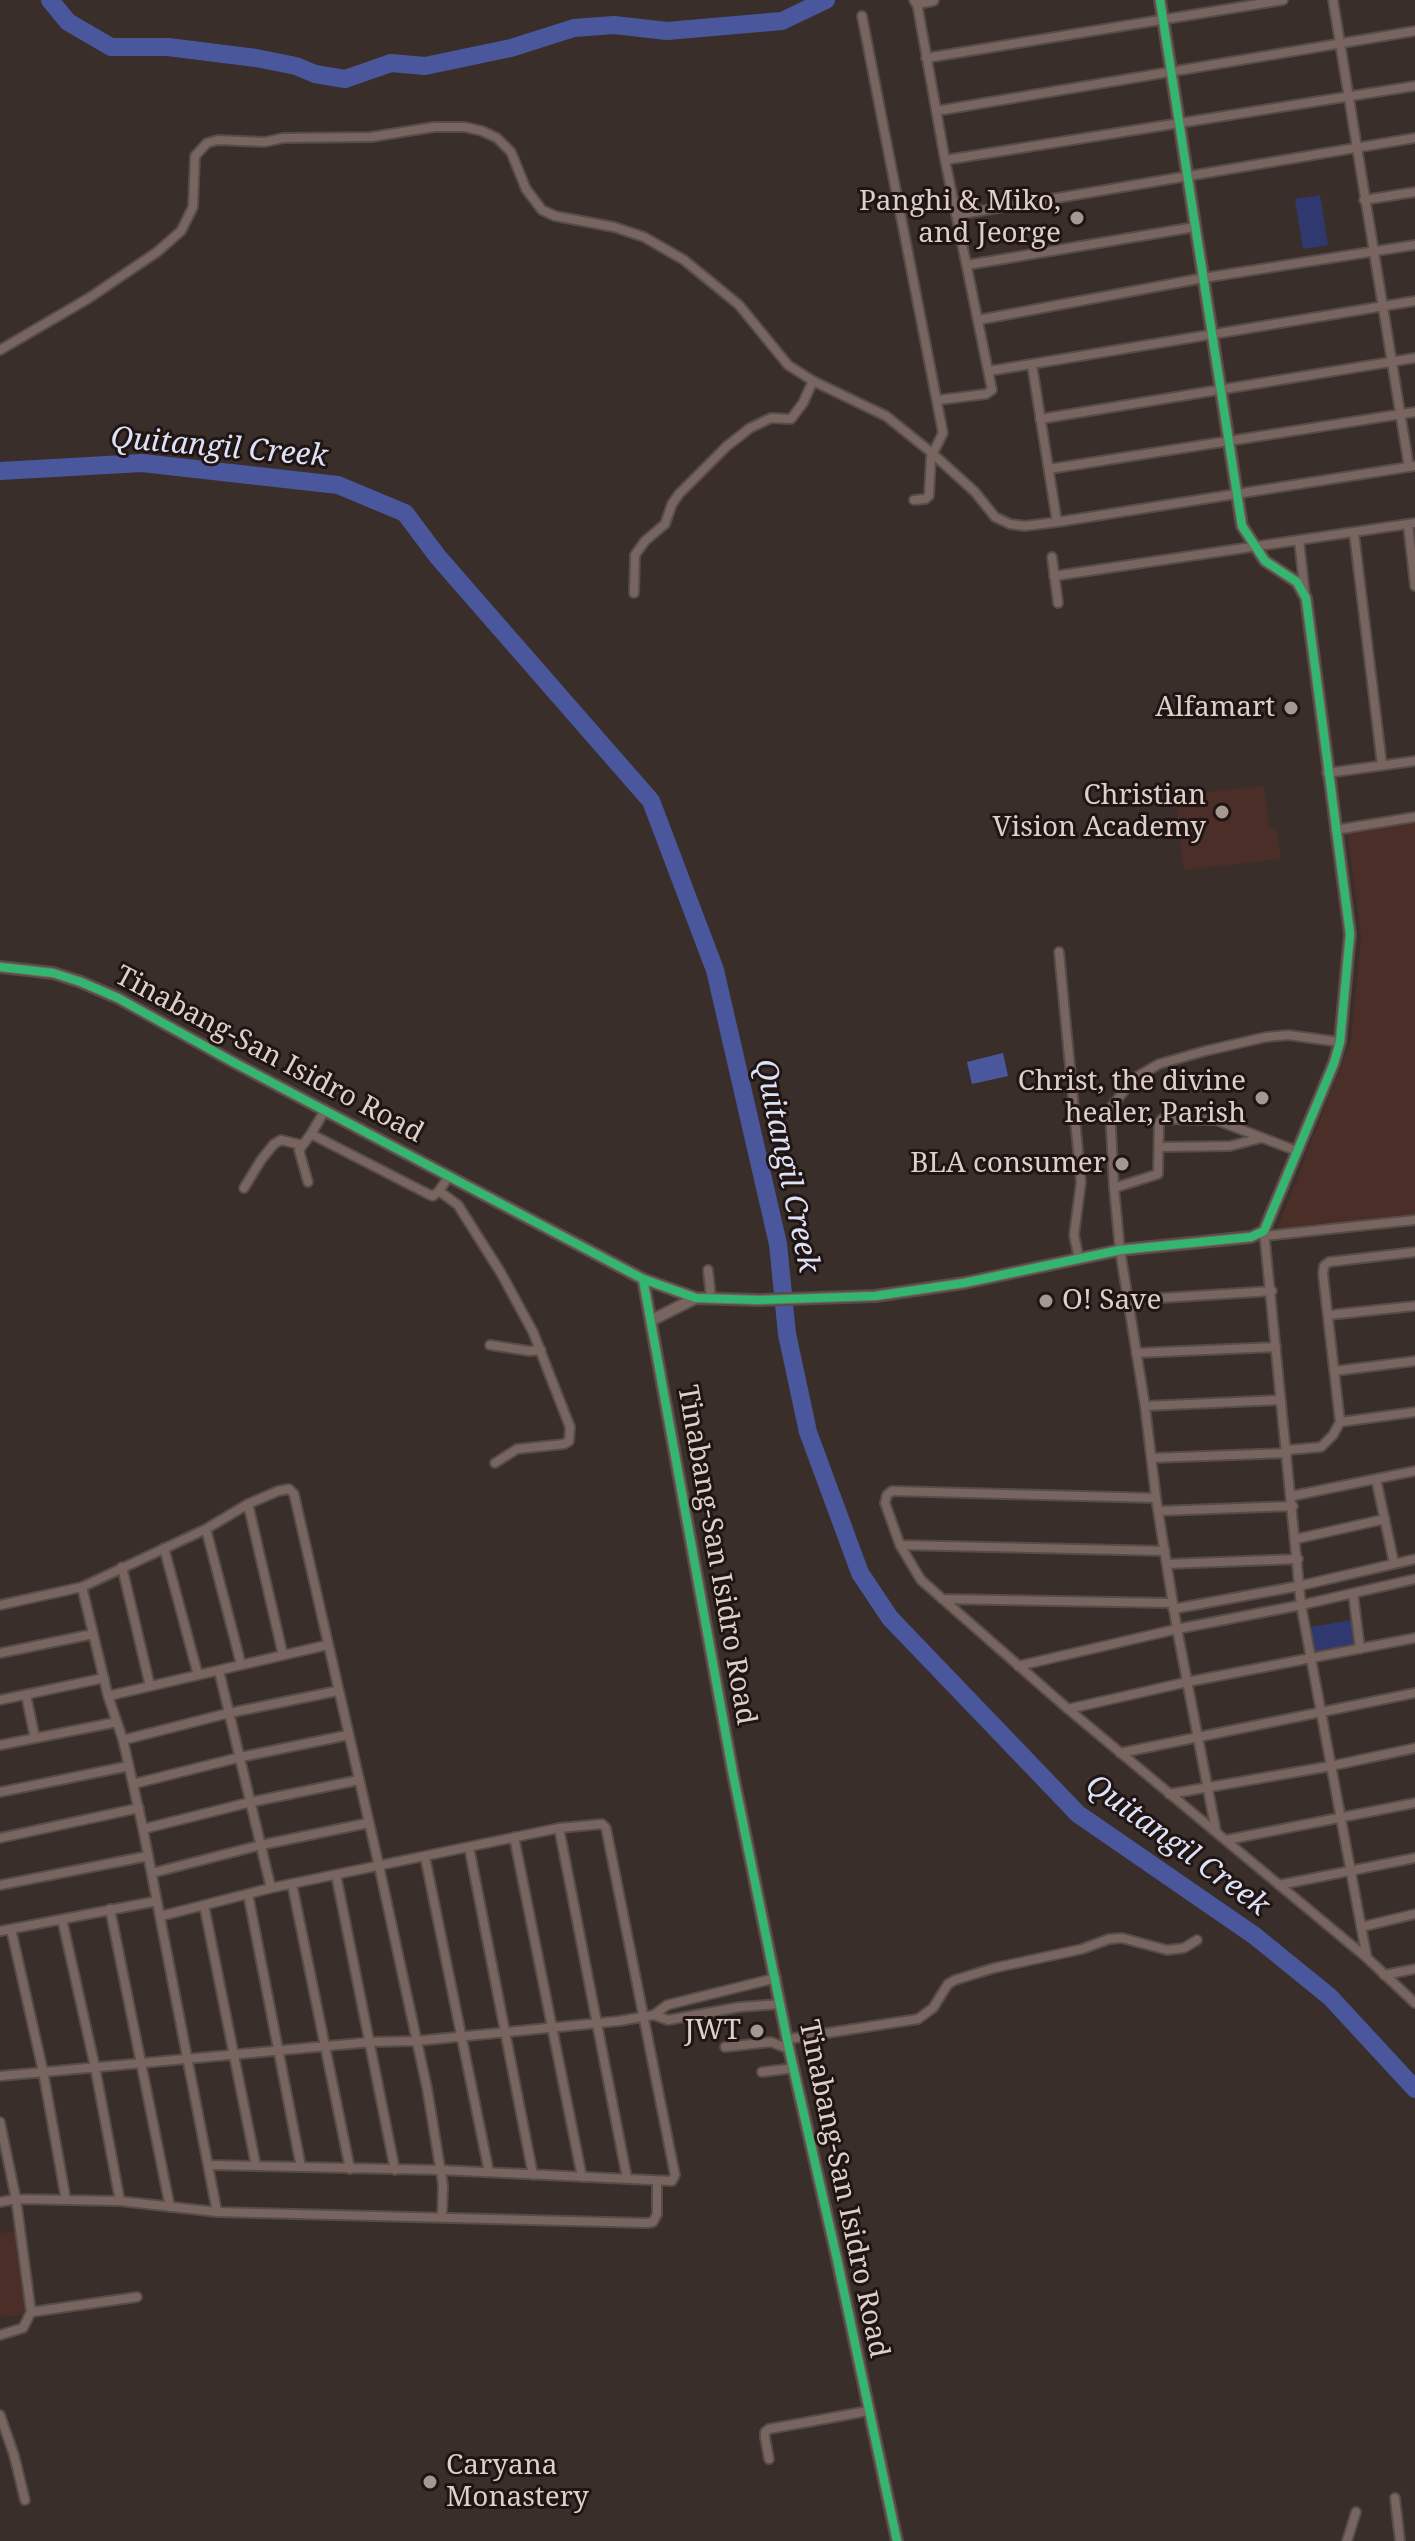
<!DOCTYPE html>
<style>
body{margin:0}
canvas{display:block;background:#3a2e2a}
</style>
<canvas width="1415" height="2541"></canvas>
<script>
const ctx = document.querySelector('canvas').getContext('2d');
ctx.lineJoin = 'round';
function paint(path, color) {
  ctx.fillStyle = color;
  ctx.fill(path, 'evenodd');
}
function toPath(rows) {
  const path = new Path2D();
  for (const r of rows) {
    path.moveTo(r[0], r[1]);
    for (let i = 2; i < r.length; i += 2) path.lineTo(r[i], r[i + 1]);
  }
  return path;
}
function stroke(path, color, width, dash) {
  ctx.strokeStyle = color;
  ctx.lineWidth = width;
  ctx.lineCap = dash ? 'butt' : 'round';
  ctx.setLineDash(dash || []);
  ctx.stroke(path);
}
function drawText(font, color, halo, rows, align = 'center') {
  ctx.font = font + ' "Noto Serif",serif';
  ctx.lineWidth = 6;
  ctx.setLineDash([]);
  ctx.textBaseline = 'middle';
  ctx.strokeStyle = halo;
  ctx.fillStyle = color;
  for (const [text, x, y, turn = 0] of rows) {
    ctx.save();
    ctx.translate(x, y);
    ctx.rotate((+turn || 0) * Math.PI / 180);
    ctx.textAlign = isNaN(turn) ? turn : align;
    if (halo) ctx.strokeText(text, 0, 0);
    ctx.fillText(text, 0, 0);
    ctx.restore();
  }
}
paint(toPath([
 [1264,786,1269,829,1276,828,1281,859,1184,870,1175,796],
 [1415,820,1415,1216,1277,1229,1351,1041,1361,936,1347,829],
 [18,2231,29,2314,0,2317,0,2233]
]), '#4a2e27');
paint(toPath([
 [1320,195,1328,245,1303,249,1295,199],
 [1352,1620,1356,1644,1315,1651,1311,1627]
]), '#303870');
paint(toPath([
 [1003,1053,1008,1076,972,1084,967,1062]
]), '#4a579d');
stroke(toPath([
 [50,0,68,22,111,47,168,47,256,58,296,66,315,74,345,79,391,63,425,66,511,48,574,28,614,25,667,31,782,21,826,0],
 [0,471,142,463,338,485,405,513,438,557,651,801,715,970,778,1244,787,1334,808,1432,860,1573,890,1618,1078,1814,1255,1936,1330,1997,1415,2089]
]), '#4a579d', 18);
const minor = toPath([
 [1333,0,1409,467],
 [917,3,945,160,992,390,986,394,938,400],
 [862,16,943,433,931,457,929,496,925,499,914,500],
 [926,58,1283,0],
 [936,111,1415,31],
 [945,160,1415,86],
 [1364,200,1415,192],
 [956,215,1415,138],
 [967,265,1195,227],
 [978,320,1203,278,1415,245],
 [0,350,89,298,157,252,181,231,193,207,195,156,207,143,218,140,265,142,283,138,371,137,434,127,465,127,482,131,497,138,511,152,526,189,542,210,555,216,614,227,644,237,684,260,739,305,788,365,813,381,886,416,932,453,975,492,995,517,1010,524,1025,526,1057,522,1415,466],
 [1032,365,1057,522],
 [989,371,1415,301],
 [1040,419,1415,358],
 [1049,469,1415,412],
 [1408,524,1415,586],
 [1354,533,1382,765],
 [1299,540,1305,595],
 [1052,557,1058,603],
 [1054,576,1415,523],
 [634,593,635,555,645,541,665,524,672,504,679,494,727,446,750,428,771,418,791,419,803,403,813,381],
 [1327,773,1415,761],
 [1335,830,1415,817],
 [1059,952,1081,1182,1074,1235,1079,1259],
 [325,1110,311,1134,428,1194,433,1196,439,1191,449,1176],
 [1159,1147,1230,1146,1261,1138],
 [308,1182,299,1150,311,1134],
 [244,1188,261,1160,274,1144,281,1140,302,1145],
 [1114,1188,1158,1174,1159,1123,1162,1119,1216,1120,1297,1151],
 [439,1191,458,1205,501,1273,533,1332,570,1427,569,1441,564,1444,517,1449,495,1463],
 [1264,1231,1301,1605,1367,1958],
 [1264,1236,1415,1220],
 [1415,1252,1329,1262,1324,1266,1323,1274,1340,1422,1415,1412],
 [708,1270,711,1298],
 [1129,1300,1272,1291],
 [1329,1315,1415,1306],
 [490,1345,529,1351,541,1350],
 [1136,1353,1276,1347],
 [1335,1371,1415,1361],
 [1145,1406,1280,1400],
 [1287,1450,1321,1447,1333,1435,1340,1422],
 [1151,1458,1287,1453],
 [1376,1479,1394,1563],
 [1292,1496,1415,1471],
 [1156,1498,892,1491,887,1495,885,1503,900,1545,921,1580,1068,1709,1367,1958,1415,2003],
 [248,1504,283,1655],
 [1159,1511,1293,1506],
 [206,1529,241,1664],
 [1296,1539,1385,1519],
 [900,1545,1165,1551],
 [164,1548,198,1675],
 [1167,1564,1298,1559],
 [122,1567,150,1686],
 [82,1587,108,1696,123,1740,143,1829,217,2212],
 [1353,1593,1360,1649],
 [942,1599,1172,1603],
 [0,1605,82,1587,206,1529,248,1504,278,1491,289,1489,294,1494,379,1866,427,2088,443,2185,442,2216],
 [1173,1609,1299,1586,1415,1559],
 [0,1653,93,1634],
 [1018,1666,1177,1629,1301,1605,1415,1579],
 [219,1671,271,1888],
 [26,1695,35,1738],
 [108,1696,327,1645],
 [0,1700,104,1678],
 [1068,1709,1187,1682,1415,1638],
 [123,1740,229,1713,337,1691],
 [0,1745,117,1722],
 [1120,1753,1415,1693],
 [133,1784,241,1757,348,1735],
 [0,1792,129,1766],
 [1169,1794,1331,1766,1415,1748],
 [559,1828,627,2178],
 [143,1829,251,1802,359,1780],
 [1216,1831,1177,1629,1156,1498,1145,1406,1120,1250,1114,1188,1110,1109,1133,1079,1159,1064,1205,1051,1266,1037,1288,1035,1340,1042],
 [514,1837,582,2177],
 [0,1838,139,1808],
 [1226,1840,1415,1803],
 [469,1847,533,2175],
 [425,1857,489,2172],
 [152,1873,261,1845,368,1823],
 [336,1875,395,2170],
 [292,1884,350,2169],
 [0,1885,148,1856],
 [1279,1885,1415,1858],
 [248,1894,301,2167],
 [204,1905,256,2166],
 [110,1909,170,2207],
 [161,1916,271,1888,559,1828,602,1824,606,1828,675,2175,672,2181,441,2170,209,2165],
 [62,1919,95,2067,120,2201],
 [1361,1927,1415,1914],
 [11,1929,43,2071,66,2200],
 [0,1931,157,1901],
 [1384,1975,1415,1969],
 [776,1978,667,2005,654,2015,668,2020,740,2007,780,2004],
 [788,2039,918,2019,933,2008,948,1984,955,1980,994,1968,1082,1949,1109,1939,1122,1938,1167,1950,1184,1948,1197,1940],
 [725,2047,771,2042,789,2049],
 [762,2072,794,2068],
 [0,2076,371,2042,416,2041,619,2021,654,2015],
 [0,2122,16,2199,31,2312,137,2297],
 [0,2202,16,2199,120,2201,217,2212,647,2223,653,2222,657,2214,657,2181],
 [0,2335,23,2328,31,2312],
 [0,2415,14,2455,25,2500],
 [769,2459,765,2437,765,2432,769,2429,868,2411],
 [1395,2498,1400,2541],
 [1347,2541,1356,2512]
]);
const tertiary = toPath([
 [915,0,917,3,933,0],
 [0,967,53,973,81,982,118,998,233,1062,643,1279,733,1774,789,2049,837,2259,897,2541],
 [643,1279,696,1298,759,1300,875,1296,964,1283,1120,1250,1251,1237,1264,1231,1334,1063,1340,1042,1350,934,1306,598,1297,582,1265,561,1242,526,1160,0],
 [652,1320,696,1298]
]);
stroke(minor, '#564c48', 12);
stroke(tertiary, '#564c48', 14);
stroke(minor, '#796560', 8);
stroke(tertiary, '#796560', 10);
stroke(toPath([
 [0,967,53,973,81,982,118,998,233,1062,643,1279,733,1774,789,2049,837,2259,897,2541],
 [643,1279,696,1298,759,1300,875,1296,964,1283,1120,1250,1251,1237,1264,1231,1334,1063,1340,1042,1350,934,1306,598,1297,582,1265,561,1242,526,1160,0]
]), '#33b770', 8);
for (const [x, y, r, color] of [
 [1077,218,8,"#a59792"],
 [1291,708,8,"#a59792"],
 [1222,812,8,"#a59792"],
 [1262,1098,8,"#a59792"],
 [1122,1164,8,"#a59792"],
 [1046,1301,8,"#a59792"],
 [757,2031,8,"#a59792"],
 [430,2482,8,"#a59792"]
]) {
  const dot = new Path2D();
  dot.arc(x, y, r, 0, 2 * Math.PI);
  ctx.fillStyle = color;
  ctx.fill(dot);
  stroke(dot, '#201512', 3);
}
drawText('28px', '#decfca', '#201512', [
 ["Panghi & Miko,",1061,202],
 ["and Jeorge",1061,234],
 ["Alfamart",1275,708],
 ["Christian",1206,796],
 ["Vision Academy",1206,828],
 ["Christ, the divine",1246,1082],
 ["healer, Parish",1246,1114],
 ["BLA consumer",1106,1164],
 ["O! Save",1062,1301,"left"],
 ["JWT",741,2031],
 ["Caryana",446,2466,"left"],
 ["Monastery",446,2498,"left"]
], 'right');
drawText('28px', '#decfca', '#201512', [
 ["Tinabang-San Isidro Road",269,1055,28],
 ["Tinabang-San Isidro Road",716,1555,80],
 ["Tinabang-San Isidro Road",843,2189,78]
]);
drawText('italic 30px', '#dce2f8', '#201512', [
 ["Quitangil Creek",219,448,5],
 ["Quitangil Creek",786,1166,78],
 ["Quitangil Creek",1177,1846,36]
]);
</script>
